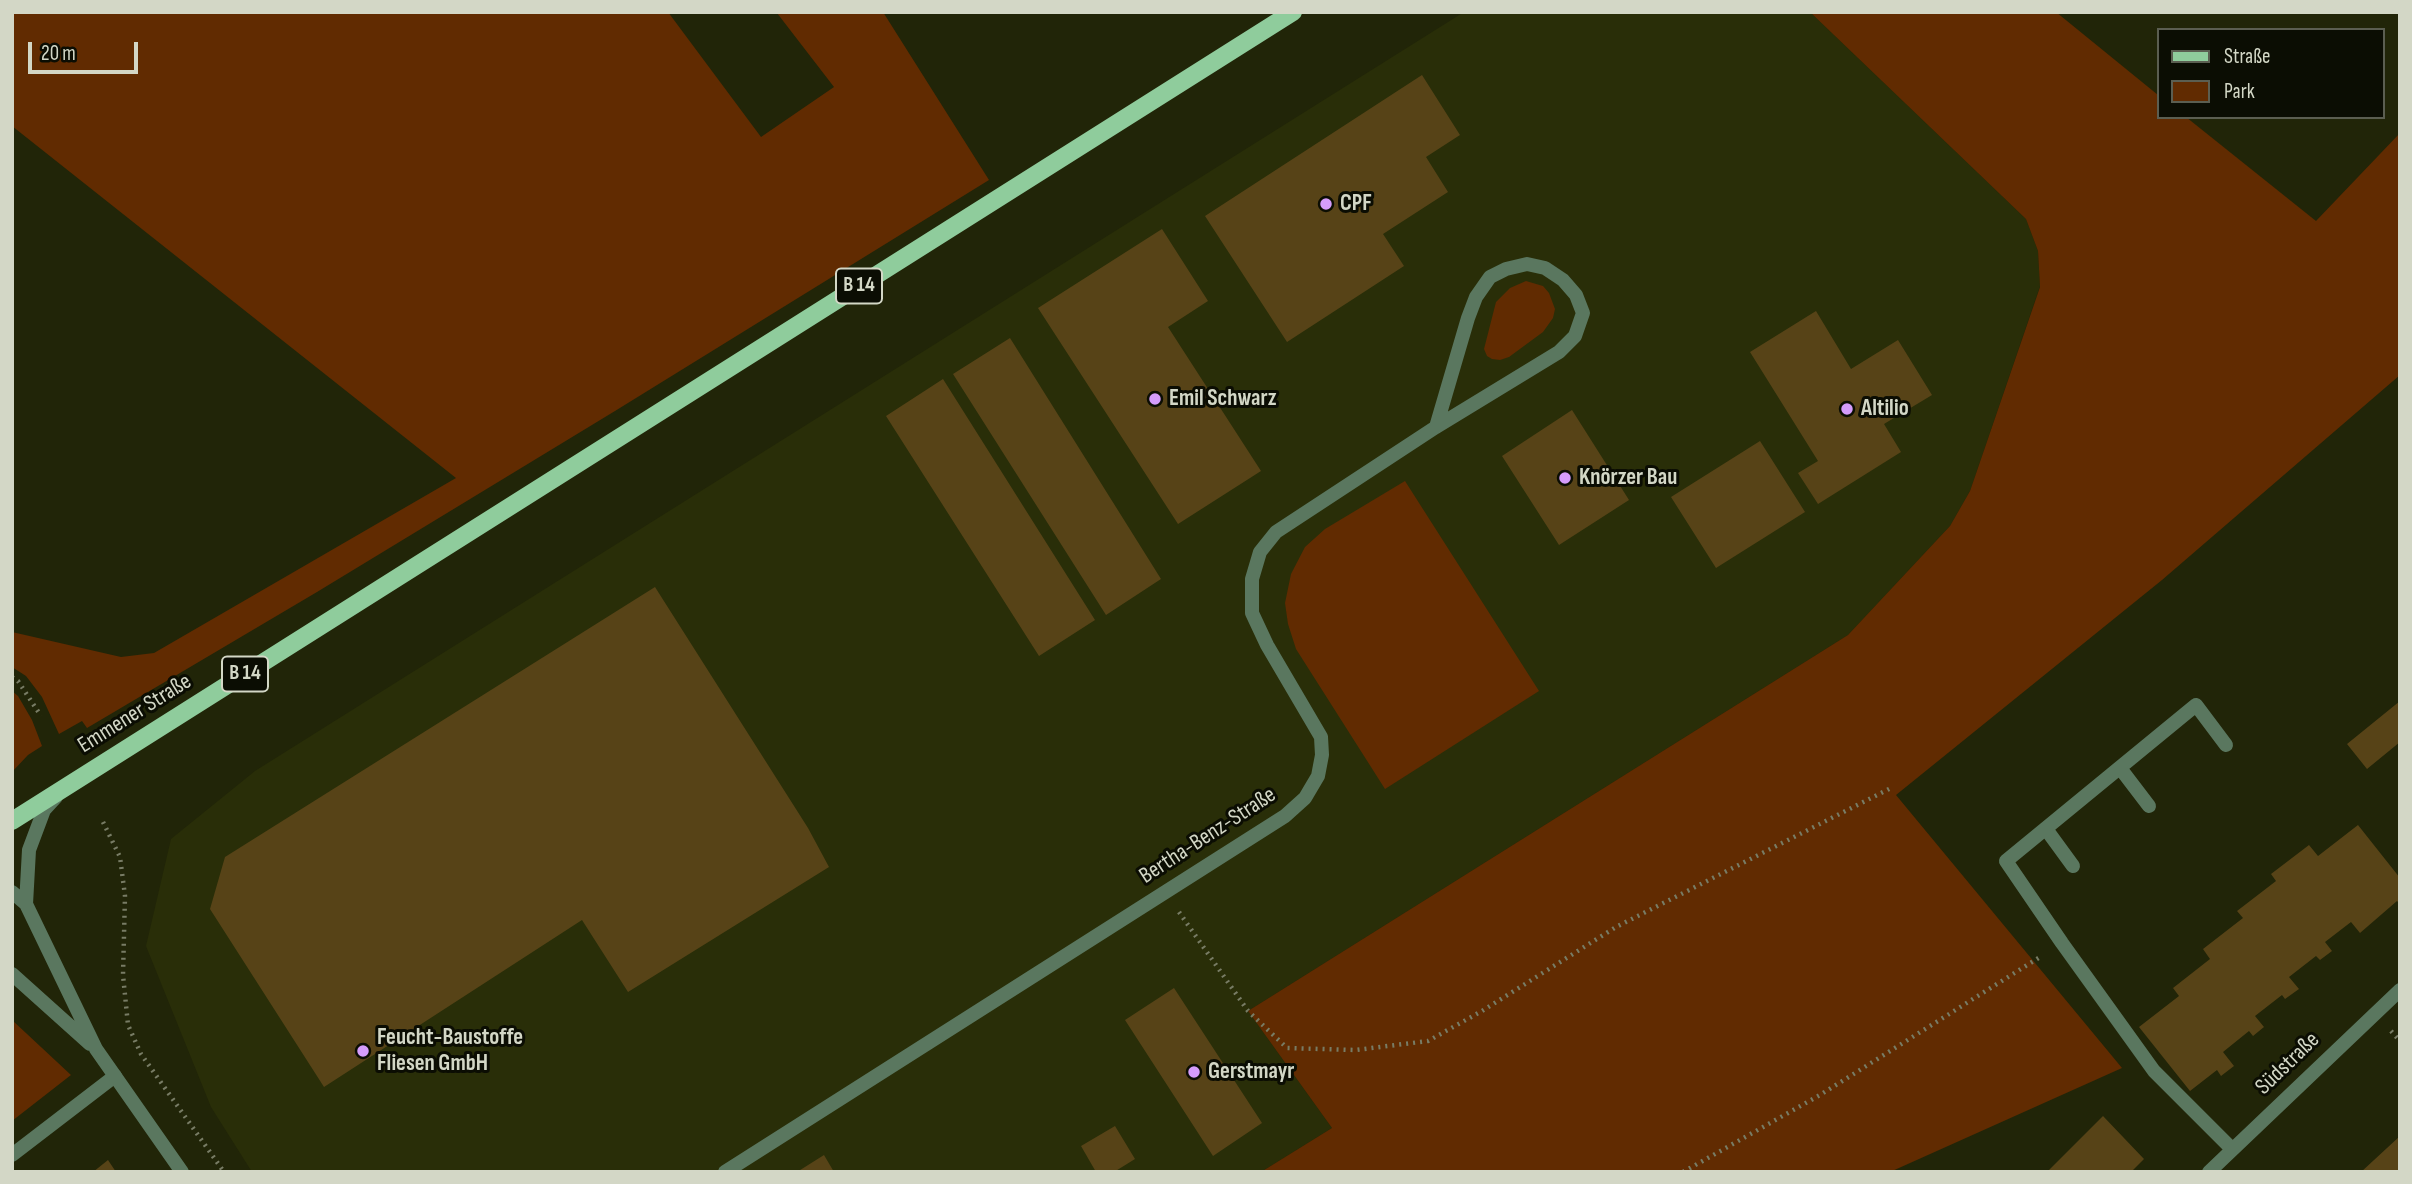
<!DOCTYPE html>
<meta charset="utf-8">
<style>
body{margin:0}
#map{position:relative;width:2412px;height:1184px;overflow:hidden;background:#212508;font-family:"Sofia Sans Condensed",sans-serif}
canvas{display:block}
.frame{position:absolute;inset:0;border:14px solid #d3d7c6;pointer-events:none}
.legend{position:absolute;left:2157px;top:28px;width:228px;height:91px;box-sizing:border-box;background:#0b0d03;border:2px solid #5b5e51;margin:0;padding:9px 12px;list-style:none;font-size:21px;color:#d3d7c6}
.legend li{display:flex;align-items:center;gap:14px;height:35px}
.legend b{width:35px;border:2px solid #5b5e51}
.scale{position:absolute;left:28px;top:42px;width:110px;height:32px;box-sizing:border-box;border:4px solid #d3d7c6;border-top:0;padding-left:9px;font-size:21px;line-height:24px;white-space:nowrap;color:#d3d7c6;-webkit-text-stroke:5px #0b0d03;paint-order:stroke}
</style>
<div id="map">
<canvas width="2412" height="1184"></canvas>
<div class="frame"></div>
<ul class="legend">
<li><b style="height:9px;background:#8fcc9c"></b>Straße</li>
<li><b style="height:19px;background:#612b01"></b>Park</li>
</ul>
<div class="scale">20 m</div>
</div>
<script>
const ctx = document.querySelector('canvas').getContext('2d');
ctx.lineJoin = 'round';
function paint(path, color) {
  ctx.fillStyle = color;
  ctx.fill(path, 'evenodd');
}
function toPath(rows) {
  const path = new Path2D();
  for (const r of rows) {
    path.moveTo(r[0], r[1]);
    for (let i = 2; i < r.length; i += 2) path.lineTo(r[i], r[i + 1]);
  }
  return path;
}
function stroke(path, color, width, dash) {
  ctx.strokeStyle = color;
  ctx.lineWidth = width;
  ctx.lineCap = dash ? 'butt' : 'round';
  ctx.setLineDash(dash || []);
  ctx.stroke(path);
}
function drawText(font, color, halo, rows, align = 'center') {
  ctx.font = font + ' "Sofia Sans Condensed",sans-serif';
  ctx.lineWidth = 6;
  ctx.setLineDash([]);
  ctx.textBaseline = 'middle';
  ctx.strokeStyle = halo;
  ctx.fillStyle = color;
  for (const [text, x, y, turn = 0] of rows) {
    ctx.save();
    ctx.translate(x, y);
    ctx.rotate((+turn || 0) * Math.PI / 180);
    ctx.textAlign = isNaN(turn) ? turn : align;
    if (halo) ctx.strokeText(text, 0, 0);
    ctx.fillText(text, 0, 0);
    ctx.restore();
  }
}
paint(toPath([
 [1464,12,1810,12,2026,219,2038,251,2040,286,1970,491,1950,526,1848,635,1248,1011,1332,1128,1261,1172,252,1172,211,1107,146,946,171,839,255,771]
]), '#292e08');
paint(toPath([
 [12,12,668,12,761,137,834,87,777,13,883,12,989,180,615,411,317,592,87,728,82,721,59,734,42,697,26,676,12,667,12,632,121,657,154,653,456,478,12,126],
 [1810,12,2056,12,2158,95,2158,117,2186,117,2316,221,2400,133,2400,375,2162,580,1896,795,2122,1068,1890,1172,1261,1172,1332,1128,1248,1011,1848,635,1950,526,1970,491,2040,287,2038,251,2026,219],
 [1526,281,1543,286,1549,293,1555,309,1553,318,1543,332,1509,357,1500,360,1492,359,1487,356,1484,349,1496,302,1510,288],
 [1405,481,1539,691,1385,789,1296,649,1288,624,1285,603,1291,574,1305,547,1325,529],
 [12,691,18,696,32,720,42,746,28,755,12,772],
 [12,1020,71,1075,12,1121]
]), '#612b01');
paint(toPath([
 [1422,75,1460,135,1426,157,1448,192,1383,234,1404,266,1287,342,1205,216],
 [1162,229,1208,301,1168,327,1261,471,1178,524,1038,308],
 [1816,311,1851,369,1898,340,1932,395,1884,424,1901,452,1818,504,1798,473,1818,461,1750,352],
 [1010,338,1161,579,1106,615,953,374],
 [943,379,1095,620,1039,656,886,416],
 [1572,410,1629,500,1559,545,1502,456],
 [1760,441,1805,512,1716,568,1671,497],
 [655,587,808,828,829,867,628,992,582,920,324,1087,210,909,225,857],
 [2400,701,2400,742,2367,769,2347,744],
 [2358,825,2400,878,2400,904,2397,901,2360,933,2351,922,2325,942,2332,951,2320,960,2316,956,2289,977,2299,989,2285,999,2282,995,2255,1016,2264,1027,2253,1036,2249,1031,2223,1052,2234,1066,2221,1076,2217,1070,2190,1091,2139,1027,2179,996,2173,988,2210,959,2203,949,2243,918,2237,911,2276,881,2271,874,2309,845,2318,856],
 [1174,988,1262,1123,1213,1156,1125,1020],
 [2103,1116,2144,1159,2131,1172,2047,1172],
 [1115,1126,1135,1159,1114,1172,1096,1172,1081,1146],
 [2400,1136,2400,1172,2361,1172],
 [824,1155,834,1172,797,1172],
 [108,1160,116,1172,93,1172]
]), '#574317');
stroke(toPath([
 [12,677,18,681,41,716],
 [103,822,120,857,125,896,123,975,128,1025,141,1054,224,1172],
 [1179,912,1248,1011,1287,1048,1356,1050,1428,1041,1482,1011,1616,927,1891,788],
 [2391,1031,2400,1041],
 [1683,1172,1820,1095,2040,957]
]), '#787c65', 4.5, [2, 5]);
stroke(toPath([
 [2226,745,2196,705,2006,861,2062,943,2154,1071,2232,1149],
 [2120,768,2149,806],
 [2046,829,2073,866],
 [12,1155,115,1076]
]), '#5a775f', 14);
stroke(toPath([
 [12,892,26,904,96,1049,182,1172],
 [26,904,29,850,44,810,56,797],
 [12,974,90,1044],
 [725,1172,1285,816,1305,798,1318,776,1322,755,1321,737,1267,645,1252,613,1252,579,1260,552,1276,532,1436,427,1559,352,1575,336,1583,313,1576,295,1563,280,1545,268,1527,264,1506,269,1490,277,1476,297,1468,318,1436,427],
 [2209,1172,2400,990]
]), '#5a775f', 14);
stroke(toPath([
 [12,821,1293,12]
]), '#8fcc9c', 18);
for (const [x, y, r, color] of [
 [1326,204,7,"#d59cfb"],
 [1155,399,7,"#d59cfb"],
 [1847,409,7,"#d59cfb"],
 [1565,478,7,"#d59cfb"],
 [363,1051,7,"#d59cfb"],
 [1194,1072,7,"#d59cfb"]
]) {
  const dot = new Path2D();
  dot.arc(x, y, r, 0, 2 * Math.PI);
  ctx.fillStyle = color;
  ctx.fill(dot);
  stroke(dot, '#0b0d03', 2.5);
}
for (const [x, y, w] of [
 [859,286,46],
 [245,674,46]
]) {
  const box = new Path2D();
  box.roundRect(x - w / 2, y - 17.5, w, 35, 5);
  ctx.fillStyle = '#0b0d03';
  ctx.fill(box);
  stroke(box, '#d3d7c6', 2);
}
drawText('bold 21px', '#d3d7c6', null, [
 ["B 14",859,286],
 ["B 14",245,674]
]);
drawText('bold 23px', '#d3d7c6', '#0b0d03', [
 ["CPF",1340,204],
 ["Emil Schwarz",1169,399],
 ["Altilio",1861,409],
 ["Knörzer Bau",1579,478],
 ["Feucht-Baustoffe",377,1038],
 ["Fliesen GmbH",377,1064],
 ["Gerstmayr",1208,1072]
], 'left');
drawText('23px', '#d3d7c6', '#0b0d03', [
 ["Emmener Straße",135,714,-32],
 ["Bertha-Benz-Straße",1208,836,-33],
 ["Südstraße",2288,1064,-44]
]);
</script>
